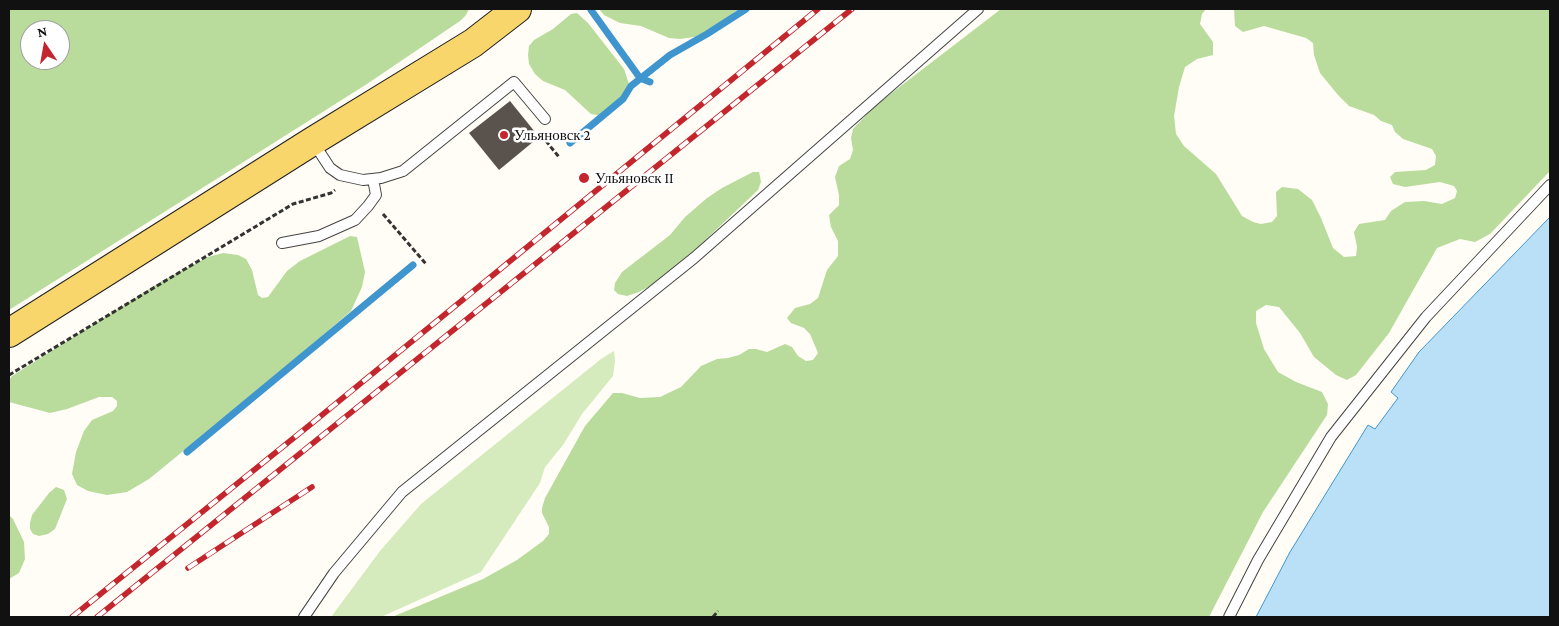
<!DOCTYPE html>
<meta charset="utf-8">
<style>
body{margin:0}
#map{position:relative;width:1559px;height:626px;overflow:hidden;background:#fffdf5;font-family:"Crimson Pro",serif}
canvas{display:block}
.frame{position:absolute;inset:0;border:10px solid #111;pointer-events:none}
.north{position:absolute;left:20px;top:20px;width:50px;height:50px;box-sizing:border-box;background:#fff;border:1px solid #a0a0a0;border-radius:50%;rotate:348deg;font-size:14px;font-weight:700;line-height:20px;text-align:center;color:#111}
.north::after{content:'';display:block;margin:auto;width:18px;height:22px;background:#c4262e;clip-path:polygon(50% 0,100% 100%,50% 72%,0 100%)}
</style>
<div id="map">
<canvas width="1559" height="626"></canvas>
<div class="frame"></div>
<div class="north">N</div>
</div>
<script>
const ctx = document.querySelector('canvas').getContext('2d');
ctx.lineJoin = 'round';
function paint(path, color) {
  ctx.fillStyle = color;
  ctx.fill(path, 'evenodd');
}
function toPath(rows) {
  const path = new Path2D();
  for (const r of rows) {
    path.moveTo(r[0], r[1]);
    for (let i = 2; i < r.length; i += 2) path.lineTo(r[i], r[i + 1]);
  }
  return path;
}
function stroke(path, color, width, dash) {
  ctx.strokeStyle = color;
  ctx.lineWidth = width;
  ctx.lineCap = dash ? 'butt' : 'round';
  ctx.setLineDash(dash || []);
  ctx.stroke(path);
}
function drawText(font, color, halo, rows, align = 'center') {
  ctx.font = font + ' "Crimson Pro",serif';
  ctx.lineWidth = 5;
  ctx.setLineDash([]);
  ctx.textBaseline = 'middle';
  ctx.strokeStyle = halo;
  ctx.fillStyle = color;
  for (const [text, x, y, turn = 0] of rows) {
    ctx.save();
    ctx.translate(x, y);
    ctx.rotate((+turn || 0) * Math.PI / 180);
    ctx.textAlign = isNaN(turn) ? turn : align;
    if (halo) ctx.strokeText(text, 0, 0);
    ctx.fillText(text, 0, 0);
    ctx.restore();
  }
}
paint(toPath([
 [614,351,615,361,613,376,582,414,563,445,545,467,540,483,481,572,381,617,331,617,380,551,421,504,601,359]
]), '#d5ebbd');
paint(toPath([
 [9,9,469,9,466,15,460,21,367,84,9,310],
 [30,30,60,30,60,60,30,60],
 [599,9,739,9,701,36,680,39,669,38,641,26,620,23,604,15],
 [1001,9,1206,9,1202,14,1200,24,1213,42,1213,55,1197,59,1185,67,1179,87,1174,116,1176,134,1184,146,1216,174,1242,216,1253,222,1261,224,1272,222,1277,216,1276,192,1282,187,1298,189,1312,200,1321,218,1333,248,1344,257,1356,256,1357,247,1354,232,1359,224,1385,220,1391,211,1405,202,1424,201,1442,204,1455,198,1457,191,1454,186,1440,182,1405,187,1393,184,1390,177,1395,172,1426,170,1435,165,1436,156,1432,149,1403,139,1395,132,1392,125,1381,121,1374,115,1349,106,1338,95,1320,73,1314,55,1313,43,1306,38,1264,26,1243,32,1235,26,1234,9,1550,9,1550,171,1490,234,1475,242,1460,239,1437,248,1389,333,1356,375,1347,380,1336,375,1314,357,1300,333,1279,307,1266,305,1256,311,1256,323,1264,349,1278,372,1296,382,1322,392,1328,404,1327,415,1263,512,1209,617,392,617,483,579,517,560,543,541,549,534,549,527,542,513,542,508,545,498,585,426,613,393,622,393,640,398,660,397,681,387,701,366,717,359,728,358,739,355,749,349,756,349,767,352,785,344,792,347,798,356,806,361,813,360,818,353,810,334,804,328,791,323,787,318,795,308,810,304,818,298,827,270,838,256,838,241,831,227,829,215,839,205,839,195,835,177,839,166,850,159,853,150,851,138,853,129,876,105],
 [577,13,588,23,624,69,629,84,630,91,626,99,603,116,591,114,565,90,543,81,535,74,529,64,528,55,529,46,534,40,553,29,571,14],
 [753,172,759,172,760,176,761,182,758,190,699,246,652,285,639,292,627,296,618,294,614,290,615,283,622,272,670,235,685,217,707,198,722,188],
 [350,236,357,237,365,272,362,287,351,311,274,377,149,479,127,492,107,495,88,491,77,485,72,474,76,452,84,431,92,420,113,411,117,406,117,401,112,397,99,397,67,409,50,413,9,402,9,380,12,376,162,281,208,257,223,253,238,255,246,259,252,270,258,295,262,298,268,297,287,271,300,261],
 [56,487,64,490,67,499,55,529,48,534,39,536,33,534,30,529,30,523,32,515,49,493],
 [9,515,13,519,24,542,25,559,19,573,9,579]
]), '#b9dc9c');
const water = toPath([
 [1550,217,1550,617,1256,617,1290,552,1368,425,1375,429,1398,398,1391,392,1419,352,1550,217]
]);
paint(water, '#b9e0f7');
stroke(water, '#3f96cf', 1);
stroke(toPath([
 [591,10,640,78,650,82],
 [570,143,623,99,631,86,670,55,707,34,746,9],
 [187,452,413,265]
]), '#3f96cf', 7);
paint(toPath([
 [510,101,539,137,499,170,469,133]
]), '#5a524d');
const service = toPath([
 [313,142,330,168,340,175,363,180,381,178,403,171,514,82,545,119],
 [282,243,319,236,355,220,368,206,376,195,373,179],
 [304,617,334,573,402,492,694,258,978,9],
 [1229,617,1258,560,1331,437,1426,317,1550,185]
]);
const primary = toPath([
 [9,333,313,141,473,43,517,9]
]);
stroke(service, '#444', 12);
stroke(primary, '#222', 30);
stroke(toPath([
 [541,135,559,157],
 [383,214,426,264],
 [9,375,293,204,331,193,335,190],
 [713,617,718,611]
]), '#333', 3, [5, 2.5]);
stroke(service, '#fff', 10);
stroke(primary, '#f9d66b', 28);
const rail = toPath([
 [188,568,312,487],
 [72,617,311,424,818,9],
 [97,617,852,9]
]);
stroke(rail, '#c4262e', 5.5);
stroke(rail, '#fff', 4, [11]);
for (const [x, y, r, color] of [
 [504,135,5,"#c4262e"],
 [584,178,6,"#c4262e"]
]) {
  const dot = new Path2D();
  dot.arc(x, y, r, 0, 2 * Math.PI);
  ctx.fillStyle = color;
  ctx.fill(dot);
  stroke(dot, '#fff', 2);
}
drawText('15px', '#111', '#fff', [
 ["Ульяновск 2",514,135],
 ["Ульяновск II",595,178]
], 'left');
</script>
